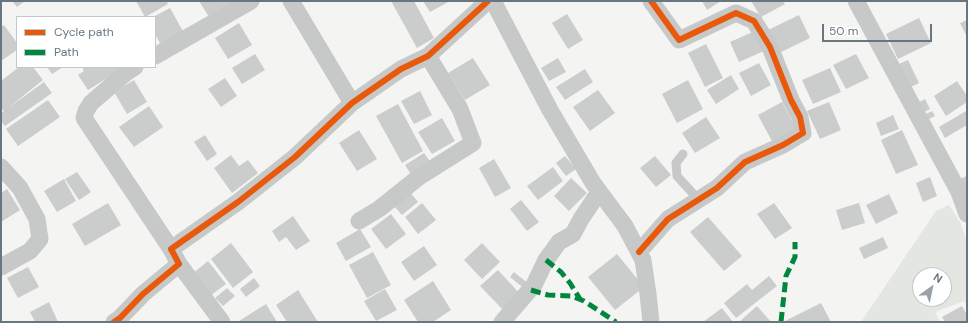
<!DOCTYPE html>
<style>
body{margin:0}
#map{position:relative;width:968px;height:323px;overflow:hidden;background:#f4f4f3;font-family:"DM Sans",sans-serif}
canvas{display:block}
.frame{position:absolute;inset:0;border:2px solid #687680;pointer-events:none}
.legend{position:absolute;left:16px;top:16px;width:140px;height:52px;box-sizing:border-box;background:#fff;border:1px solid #c3c8cc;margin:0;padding:5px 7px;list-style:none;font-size:12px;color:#687680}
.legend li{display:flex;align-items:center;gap:8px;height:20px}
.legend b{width:20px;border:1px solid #c3c8cc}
.north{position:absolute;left:912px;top:267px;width:40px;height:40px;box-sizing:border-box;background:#fff;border:1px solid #c3c8cc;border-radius:50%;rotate:33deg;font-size:11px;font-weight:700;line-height:16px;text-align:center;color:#687680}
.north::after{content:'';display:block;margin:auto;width:14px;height:18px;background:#99a2a8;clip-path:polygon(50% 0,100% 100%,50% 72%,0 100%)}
.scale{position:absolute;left:822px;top:24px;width:110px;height:18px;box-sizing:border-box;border:2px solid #687680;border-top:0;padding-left:5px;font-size:12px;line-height:14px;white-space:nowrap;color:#687680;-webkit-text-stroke:3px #fff;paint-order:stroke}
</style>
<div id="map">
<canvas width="968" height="323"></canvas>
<div class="frame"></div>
<ul class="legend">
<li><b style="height:5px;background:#e8590c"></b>Cycle path</li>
<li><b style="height:5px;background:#00873e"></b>Path</li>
</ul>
<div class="north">N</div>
<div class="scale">50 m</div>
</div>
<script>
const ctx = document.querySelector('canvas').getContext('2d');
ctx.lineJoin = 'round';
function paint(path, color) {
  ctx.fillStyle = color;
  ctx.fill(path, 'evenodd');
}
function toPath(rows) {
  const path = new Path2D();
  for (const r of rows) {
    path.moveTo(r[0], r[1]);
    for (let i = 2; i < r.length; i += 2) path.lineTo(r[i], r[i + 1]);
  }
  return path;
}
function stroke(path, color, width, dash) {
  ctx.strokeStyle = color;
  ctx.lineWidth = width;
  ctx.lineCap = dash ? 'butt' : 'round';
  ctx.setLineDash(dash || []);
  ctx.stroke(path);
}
paint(toPath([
 [949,205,960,222,967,241,967,305,964,301,935,312,940,322,861,322,936,211],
 [920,275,944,275,944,299,920,299]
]), '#e3e6e1');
paint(toPath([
 [12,1,25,1,17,7],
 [136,1,166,1,168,4,145,17],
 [199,1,235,1,209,17],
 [391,1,414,1,434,38,417,48],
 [423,1,450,1,430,12],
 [702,1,721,1,707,10],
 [751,1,783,1,785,4,761,17],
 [170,8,185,35,162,47,155,34,155,16],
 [567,14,583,40,568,49,552,23],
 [799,15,810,38,777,54,766,31],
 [919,18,931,43,898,59,886,34],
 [967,20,967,37,960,23],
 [239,23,252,45,228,59,215,38],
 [4,25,17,43,17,50,1,61,1,27],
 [755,31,764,51,739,62,730,42],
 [706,44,723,78,705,87,688,53],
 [255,54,265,70,242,84,232,68],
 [856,54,869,78,846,89,833,65],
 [473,58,490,85,465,100,448,73],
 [558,58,566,72,549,81,541,68],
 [908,60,919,83,904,90,892,67],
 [759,63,771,85,751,96,739,73],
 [19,67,33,67,43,80,8,108,44,82,52,93,5,126,1,121,1,113,4,111,1,108,1,81],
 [47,67,63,67,52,74],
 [82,67,125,67,88,90,78,75,84,71],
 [830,68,841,92,813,104,802,80],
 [585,69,593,82,565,100,556,87],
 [731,75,739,89,716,104,707,90],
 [225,78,237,96,221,107,208,89],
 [134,80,147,102,127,114,114,92],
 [688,80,703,109,677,123,662,94],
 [957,81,967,96,967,102,946,116,934,96],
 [598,90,615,113,590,131,573,107],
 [420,91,432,115,414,124,401,101],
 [925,99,930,109,919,115,914,105],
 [48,100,60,117,18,146,6,129],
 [782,102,797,130,773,143,758,115],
 [829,102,841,130,820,139,807,111],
 [398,104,423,151,402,163,376,116],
 [149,106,163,127,134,147,119,127],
 [932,111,935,116,925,121,922,116],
 [966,111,967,125,945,138,939,127],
 [893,115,899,129,881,136,876,123],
 [706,117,720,138,695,153,682,133],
 [442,118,455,141,432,154,418,132],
 [359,130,377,159,357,171,339,143],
 [902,130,918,165,896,174,881,140],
 [205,135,217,154,207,161,194,142],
 [424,153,432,164,412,176,405,165],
 [231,155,239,166,248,160,258,173,232,193,214,168],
 [565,156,576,169,566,176,556,163],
 [655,156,671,175,656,187,640,168],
 [494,159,511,188,495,197,479,168],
 [553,167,563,181,538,200,527,186],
 [77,172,91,192,79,200,65,179],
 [967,176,967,189,959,179],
 [930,177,937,196,923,202,916,183],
 [571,178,587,193,569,211,554,196],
 [64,179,76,201,57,212,44,191],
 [7,189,20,210,1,222,1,193],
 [410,192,418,202,402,215,394,206],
 [889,194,898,213,876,224,866,205],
 [521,200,539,222,527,231,510,209],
 [108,203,121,225,85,246,72,224],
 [422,203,436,220,418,234,405,217],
 [774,203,792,228,775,239,757,214],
 [859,203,865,223,842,230,836,210],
 [391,214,406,234,386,249,371,229],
 [293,216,310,241,296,250,286,237,279,242,272,231],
 [708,217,742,256,724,271,690,232],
 [360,229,371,247,346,261,336,243],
 [883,237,888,248,864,259,859,248],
 [231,243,253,272,233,288,211,259],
 [482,243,500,262,482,279,464,260],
 [424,246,437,265,414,281,401,262],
 [373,252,391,285,367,298,349,265],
 [617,254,644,287,615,310,588,277],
 [208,261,226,284,210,296,192,274],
 [28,267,39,287,18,298,7,278],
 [498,270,521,295,504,311,480,286],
 [514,272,530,285,526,290,510,277],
 [769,276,777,286,736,318,724,303,747,284,752,290],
 [254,278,260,286,246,297,240,289],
 [433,281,451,310,433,322,418,322,404,300],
 [227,288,235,296,223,306,215,298],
 [385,289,397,310,376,321,364,301],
 [298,290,318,322,287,322,276,305],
 [49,302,58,322,35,322,30,312],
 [821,303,831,322,786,322,785,321],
 [266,304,277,322,239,322,239,321],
 [757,306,771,322,739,322],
 [962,306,967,315,967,322,945,322,942,317],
 [722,308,733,322,703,322]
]), '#cbcccc');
stroke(toPath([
 [683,154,676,163,677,176,698,199]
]), '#c7c9c9', 9);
stroke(toPath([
 [291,1,352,103],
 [493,1,550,110,593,183,625,226,643,260,648,294,651,322],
 [856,1,959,192,967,214],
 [155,56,251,1],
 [135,67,127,72,91,103,86,111,84,118,171,249],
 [1,167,20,188,37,219,40,239,30,251,1,267],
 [359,221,379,209,419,177,473,143,460,109,428,56],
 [639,252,668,219,717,188,745,162,783,145,803,133,800,117,791,100,770,47,754,21,736,13,679,40,651,1],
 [179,264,222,322],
 [114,322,120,318,143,294,179,264,171,249,238,202,295,157,352,103,401,69,428,56,488,1],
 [502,322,534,285,546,260,559,242,573,234,581,219,599,192]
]), '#c7c9c9', 17);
stroke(toPath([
 [546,260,561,272,570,283,580,299],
 [531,290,548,295,571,296,584,301,616,322],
 [781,322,786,276,795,257,795,242]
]), '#00873e', 5, [10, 5]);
stroke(toPath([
 [639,252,668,219,717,188,745,162,783,145,803,133,800,117,791,100,770,47,754,21,736,13,679,40,651,1],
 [114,322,120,318,143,294,179,264,171,249,238,202,295,157,352,103,401,69,428,56,488,1]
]), '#e8590c', 6);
</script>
